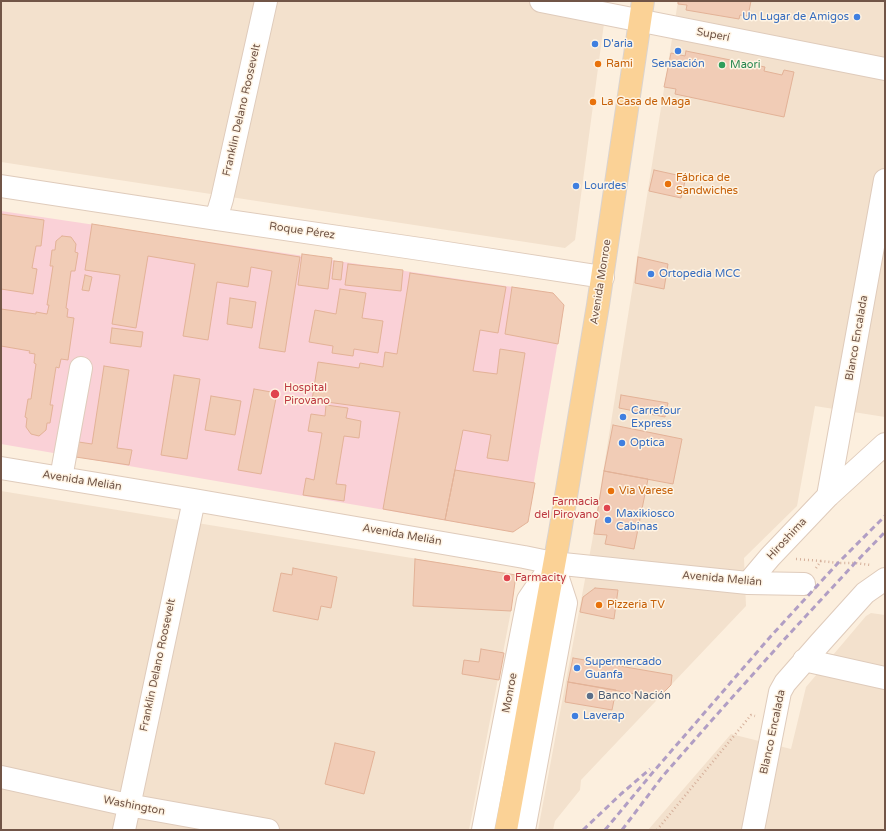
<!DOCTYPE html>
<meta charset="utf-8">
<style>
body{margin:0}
#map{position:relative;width:886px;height:831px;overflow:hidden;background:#fcefde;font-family:"Varela Round",sans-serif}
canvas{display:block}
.frame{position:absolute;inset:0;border:2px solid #715547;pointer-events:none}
</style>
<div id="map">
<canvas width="886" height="831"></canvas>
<div class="frame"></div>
</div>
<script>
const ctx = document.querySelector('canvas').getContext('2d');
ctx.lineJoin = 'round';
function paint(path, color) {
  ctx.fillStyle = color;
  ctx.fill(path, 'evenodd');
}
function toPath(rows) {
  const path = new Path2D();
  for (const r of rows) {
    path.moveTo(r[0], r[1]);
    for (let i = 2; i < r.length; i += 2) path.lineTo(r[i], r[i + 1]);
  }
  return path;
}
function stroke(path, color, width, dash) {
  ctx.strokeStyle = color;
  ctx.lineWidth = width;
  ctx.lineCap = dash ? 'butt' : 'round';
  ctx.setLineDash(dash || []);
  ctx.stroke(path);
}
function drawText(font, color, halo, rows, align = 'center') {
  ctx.font = font + ' "Varela Round",sans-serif';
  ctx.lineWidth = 3;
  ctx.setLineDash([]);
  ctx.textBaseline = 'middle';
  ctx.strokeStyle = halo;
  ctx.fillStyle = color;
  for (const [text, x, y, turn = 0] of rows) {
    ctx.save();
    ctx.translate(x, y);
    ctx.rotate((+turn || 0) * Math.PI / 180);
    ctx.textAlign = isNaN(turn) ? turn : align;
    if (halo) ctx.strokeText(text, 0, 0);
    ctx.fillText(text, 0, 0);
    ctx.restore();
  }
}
paint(toPath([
 [1,1,607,1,575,240,565,248,1,162],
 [678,1,885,1,885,417,815,406,797,506,744,558,746,606,581,780,580,790,555,821,553,830,538,830,592,542],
 [1,491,516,575,511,611,469,830,1,830],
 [871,613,885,615,885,830,648,830,731,734,791,749,806,687,866,616]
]), '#f3e1cd');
paint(toPath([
 [1,211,553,293,564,306,527,522,513,532,1,444]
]), '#fad1d7');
const building = toPath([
 [678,1,751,1,748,16,740,15,739,19,686,10,687,5,678,4,678,1],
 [686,51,765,67,764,71,782,75,784,70,794,72,784,117,675,94,676,89,664,87,671,53,685,56,686,51],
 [654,170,686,177,681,198,649,191,654,170],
 [1,214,44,220,41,246,36,246,32,268,37,269,33,294,1,289,1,214],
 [92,224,300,257,285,352,259,348,272,271,251,267,248,287,217,282,208,340,183,336,195,264,148,256,136,328,112,324,120,275,85,270,92,224],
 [62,236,71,237,76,244,75,252,78,253,75,271,71,271,66,308,68,309,67,317,74,318,68,360,61,359,59,368,56,367,50,405,53,405,50,423,47,423,46,430,39,436,31,434,26,427,27,418,25,417,28,399,31,399,36,364,34,363,35,354,29,353,30,351,1,346,1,309,36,314,36,312,47,314,49,305,47,305,53,266,50,266,52,250,55,250,56,241,62,236],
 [302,254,332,258,328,289,298,285,302,254],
 [638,257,668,264,664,289,635,283,638,257],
 [334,261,343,262,341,280,332,279,334,261],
 [348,264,403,270,401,291,345,285,348,264],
 [410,273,506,287,498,333,480,330,473,371,497,374,500,349,525,353,508,461,487,458,491,435,463,430,445,520,383,509,400,412,312,400,318,362,359,368,360,363,383,367,385,352,397,354,410,273],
 [85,275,92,277,89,291,82,290,85,275],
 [512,287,553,293,564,305,558,344,505,334,512,287],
 [340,289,366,293,362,318,383,321,378,353,354,349,353,356,332,353,333,346,309,342,315,310,336,314,340,289],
 [230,298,256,302,252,328,227,324,230,298],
 [112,328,143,332,141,347,110,343,112,328],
 [104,366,129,370,117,448,132,450,129,465,69,456,72,441,92,444,104,366],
 [174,375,200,379,187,459,161,455,174,375],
 [254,389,277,393,261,474,238,470,254,389],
 [621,395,668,403,665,417,619,408,621,395],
 [211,396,241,401,235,435,205,430,211,396],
 [326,405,348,408,346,418,361,421,359,438,344,436,336,484,346,485,344,501,303,495,306,478,314,480,322,433,308,431,311,414,325,416,326,405],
 [613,425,682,439,673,484,604,471,613,425],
 [455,470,535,483,528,522,513,532,445,520,455,470],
 [604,471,648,479,634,549,605,544,607,535,594,534,604,471],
 [415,559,516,575,511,611,413,606,415,559],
 [293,568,337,577,331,608,321,606,318,620,273,611,281,573,292,575,293,568],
 [595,588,618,590,614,619,580,612,583,597,595,588],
 [481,649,504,653,499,680,462,674,464,660,479,662,481,649],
 [573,658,672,675,671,685,658,698,568,682,573,658],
 [568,682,616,690,612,710,565,702,568,682],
 [335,743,375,752,364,794,325,784,335,743]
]);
paint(building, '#f1ccb6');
stroke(building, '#e3b297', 1);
const minor = toPath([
 [541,1,885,69],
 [1,186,216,219,427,250,603,277],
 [216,219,222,199,266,1],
 [1,468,194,500,524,557,553,563,748,583,804,584],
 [61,478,81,368],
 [828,496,885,180],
 [748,583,770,557,828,496,885,444],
 [804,660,885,678],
 [1,777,128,805,268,830],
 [124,830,194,500],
 [483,830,528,600,553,563],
 [524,830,566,603,553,563],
 [753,830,780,692,785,683,820,643,865,593,885,579]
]);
const major = toPath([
 [506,830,560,532,598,305,643,1]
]);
stroke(minor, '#dfcbbb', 24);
stroke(major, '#dad3cf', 24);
stroke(toPath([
 [796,559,821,561],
 [816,568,821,561,838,563,855,563,871,565],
 [657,830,751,715,755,716]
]), '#d5af9a', 2.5, [1, 3]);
stroke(minor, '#fff', 22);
stroke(major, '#fbd296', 22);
stroke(toPath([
 [583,830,621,794,650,769],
 [605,830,654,771,771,636,838,563,885,516],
 [622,830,662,777,712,720,781,643,855,563,885,532]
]), '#b19ec4', 3, [6, 4]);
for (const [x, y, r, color] of [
 [857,17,4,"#3f7fe0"],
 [595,44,4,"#3f7fe0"],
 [678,51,4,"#3f7fe0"],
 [598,64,4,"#e8710a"],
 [722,65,4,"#2e9e5b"],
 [593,102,4,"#e8710a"],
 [668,184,4,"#e8710a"],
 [576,186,4,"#3f7fe0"],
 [651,274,4,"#3f7fe0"],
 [275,394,5,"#e0444e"],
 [623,417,4,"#3f7fe0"],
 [622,443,4,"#3f7fe0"],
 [611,491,4,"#e8710a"],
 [607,508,4,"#e0444e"],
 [608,520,4,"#3f7fe0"],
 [507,578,4,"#e0444e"],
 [599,605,4,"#e8710a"],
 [577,668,4,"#3f7fe0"],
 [590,696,4,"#5c6f8a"],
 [575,716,4,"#3f7fe0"]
]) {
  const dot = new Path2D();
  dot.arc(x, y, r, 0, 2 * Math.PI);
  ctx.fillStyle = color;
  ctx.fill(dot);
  stroke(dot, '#fff4e4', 1.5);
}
drawText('11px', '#366cbe', '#fff4e4', [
 ["Un Lugar de Amigos",849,17,"right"],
 ["D'aria",603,44],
 ["Sensación",678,64,"center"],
 ["Lourdes",584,186],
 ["Ortopedia MCC",659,274],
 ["Carrefour",631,411],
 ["Express",631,424],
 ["Optica",630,443],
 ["Maxikiosco",616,514],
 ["Cabinas",616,527],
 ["Supermercado",585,662],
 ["Guanfa",585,675],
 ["Laverap",583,716]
], 'left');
drawText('11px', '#715547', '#fff4e4', [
 ["Superí",713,35,11],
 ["Franklin Delano Roosevelt",242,110,-77],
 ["Roque Pérez",302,231,8],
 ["Avenida Monroe",601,282,-81],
 ["Blanco Encalada",857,338,-80],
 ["Avenida Melián",82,481,9],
 ["Avenida Melián",402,535,10],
 ["Hiroshima",787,539,-47],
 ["Avenida Melián",722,579,5],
 ["Franklin Delano Roosevelt",158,665,-78],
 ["Monroe",510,693,-79],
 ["Blanco Encalada",773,732,-78],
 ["Washington",134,806,11]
]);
drawText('11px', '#c56008', '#fff4e4', [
 ["Rami",606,64],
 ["La Casa de Maga",601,102],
 ["Fábrica de",676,178],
 ["Sandwiches",676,191],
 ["Via Varese",619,491],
 ["Pizzeria TV",607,605]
], 'left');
drawText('11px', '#27864d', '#fff4e4', [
 ["Maori",730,65]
], 'left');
drawText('11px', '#be3a42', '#fff4e4', [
 ["Hospital",284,388],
 ["Pirovano",284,401],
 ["Farmacia",599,502,"right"],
 ["del Pirovano",599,515,"right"],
 ["Farmacity",515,578]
], 'left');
drawText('11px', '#4e5e75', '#fff4e4', [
 ["Banco Nación",598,696]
], 'left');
</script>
